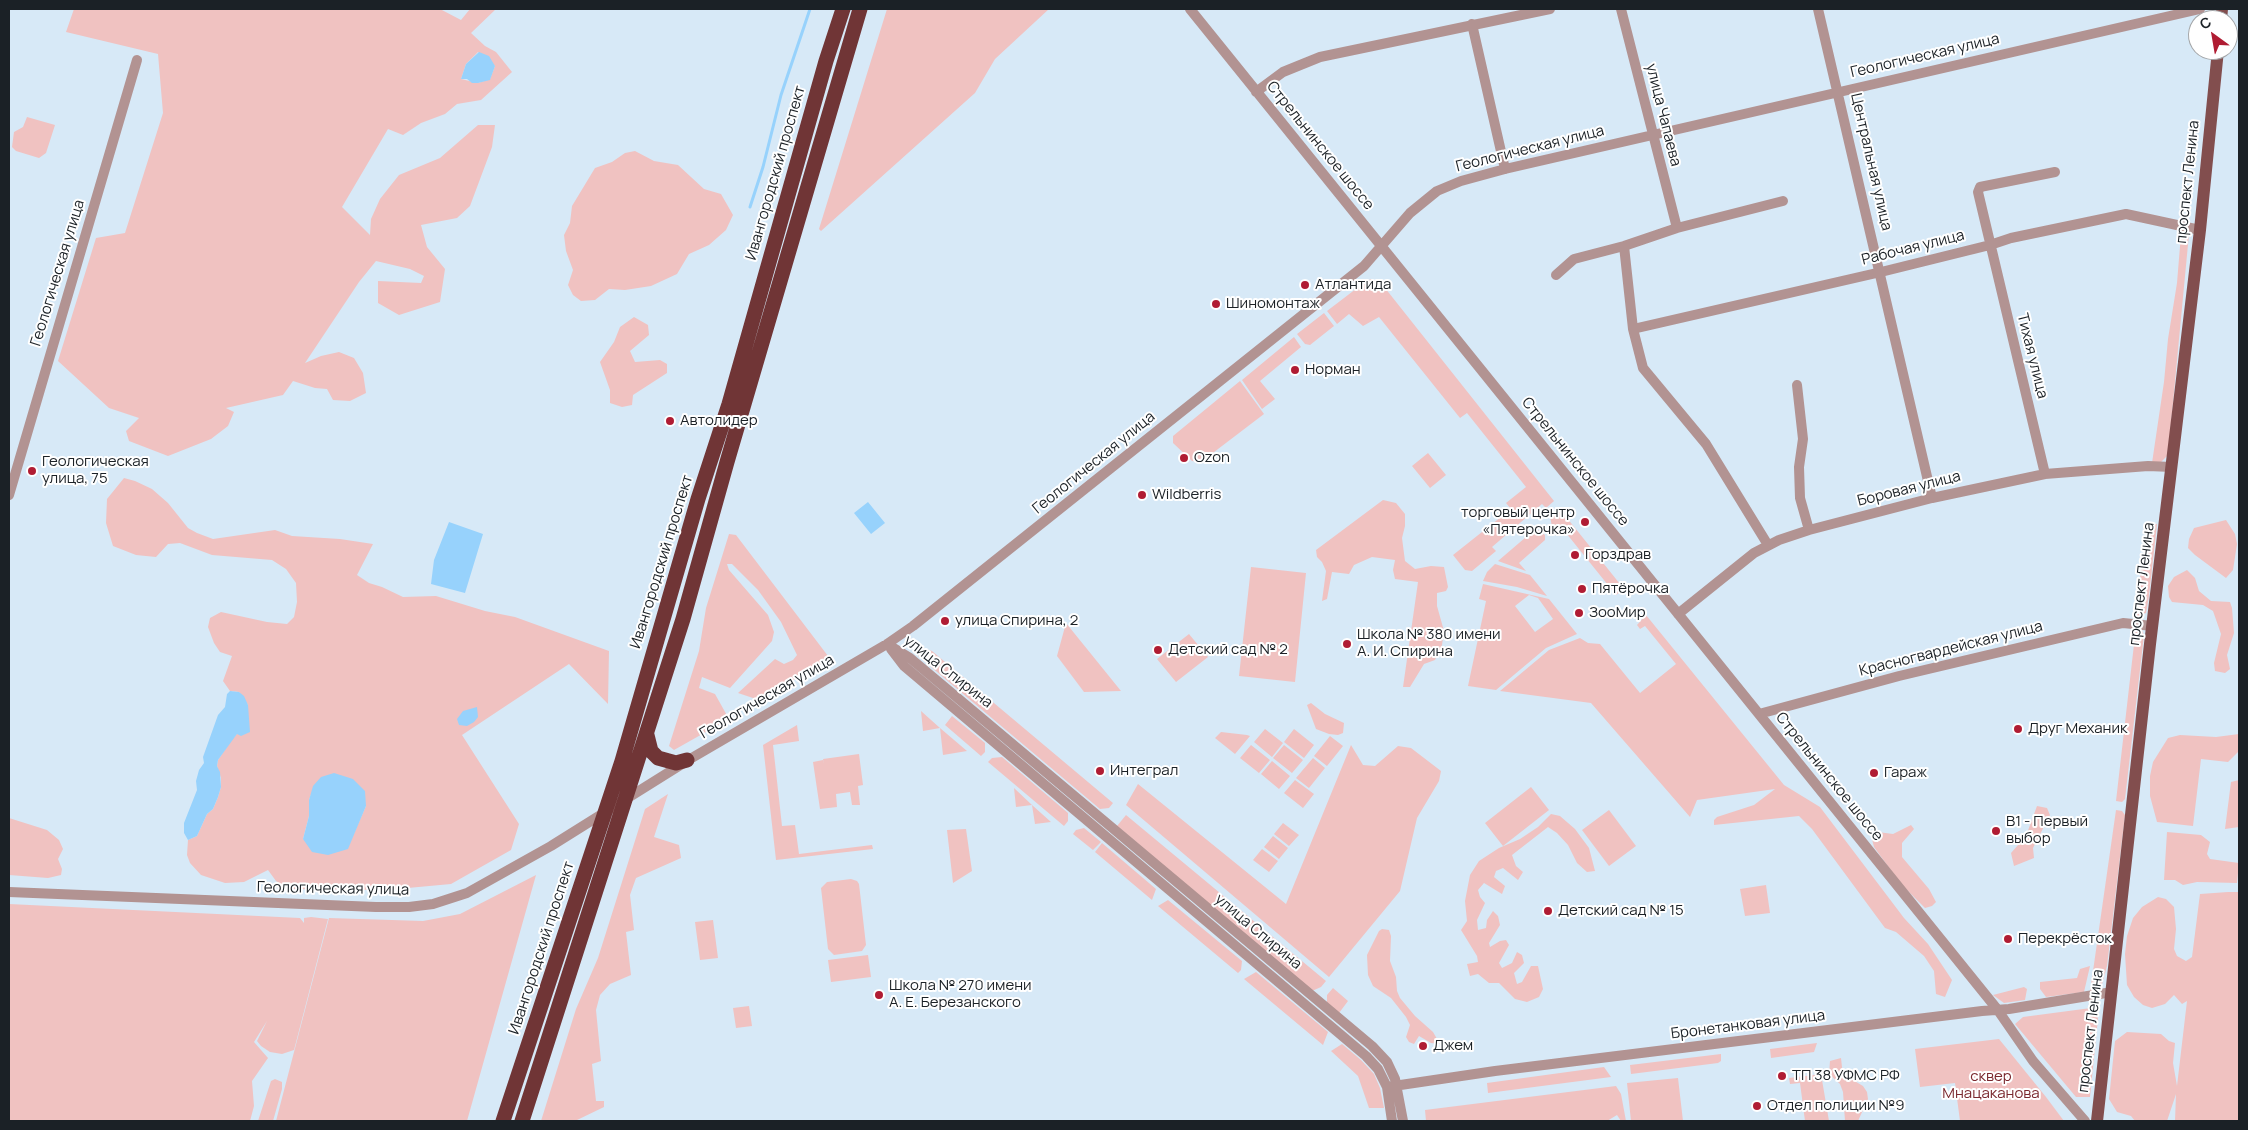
<!DOCTYPE html>
<meta charset="utf-8">
<style>
body{margin:0}
#map{position:relative;width:2248px;height:1130px;overflow:hidden;background:#d7e9f7;font-family:Manrope,sans-serif}
canvas{display:block}
.frame{position:absolute;inset:0;border:10px solid #1b2126;pointer-events:none}
.north{position:absolute;left:2188px;top:10px;width:50px;height:50px;box-sizing:border-box;background:#fff;border:1px solid #a4a6a8;border-radius:50%;rotate:328deg;font-size:14px;font-weight:700;line-height:20px;text-align:center;color:#1b2126}
.north::after{content:'';display:block;margin:auto;width:18px;height:22px;background:#b01c33;clip-path:polygon(50% 0,100% 100%,50% 72%,0 100%)}
</style>
<div id="map">
<canvas width="2248" height="1130"></canvas>
<div class="frame"></div>
<div class="north">С</div>
</div>
<script>
const ctx = document.querySelector('canvas').getContext('2d');
ctx.lineJoin = 'round';
function paint(path, color) {
  ctx.fillStyle = color;
  ctx.fill(path, 'evenodd');
}
function toPath(rows) {
  const path = new Path2D();
  for (const r of rows) {
    path.moveTo(r[0], r[1]);
    for (let i = 2; i < r.length; i += 2) path.lineTo(r[i], r[i + 1]);
  }
  return path;
}
function stroke(path, color, width, dash) {
  ctx.strokeStyle = color;
  ctx.lineWidth = width;
  ctx.lineCap = dash ? 'butt' : 'round';
  ctx.setLineDash(dash || []);
  ctx.stroke(path);
}
function drawText(font, color, halo, rows, align = 'center') {
  ctx.font = font + ' Manrope,sans-serif';
  ctx.lineWidth = 4;
  ctx.setLineDash([]);
  ctx.textBaseline = 'middle';
  ctx.strokeStyle = halo;
  ctx.fillStyle = color;
  for (const [text, x, y, turn = 0] of rows) {
    ctx.save();
    ctx.translate(x, y);
    ctx.rotate((+turn || 0) * Math.PI / 180);
    ctx.textAlign = isNaN(turn) ? turn : align;
    if (halo) ctx.strokeText(text, 0, 0);
    ctx.fillText(text, 0, 0);
    ctx.restore();
  }
}
paint(toPath([
 [74,9,440,9,461,20,470,9,496,9,471,33,485,46,496,52,512,72,481,100,457,104,445,114,421,123,403,135,388,129,342,207,370,235,371,219,380,199,399,175,440,158,478,125,495,125,492,147,470,206,457,218,421,225,427,247,445,269,440,302,399,315,378,303,378,281,421,283,424,276,410,269,376,261,359,282,305,363,321,356,339,352,354,358,363,373,366,393,350,401,333,400,327,389,315,388,293,381,283,395,226,408,234,412,228,426,211,439,168,456,129,441,126,431,139,418,109,408,58,361,96,238,125,233,163,113,158,54,66,32],
 [478,52,495,66,490,79,478,83,461,79,466,64],
 [887,9,1049,9,995,59,975,93,821,231,819,229],
 [27,117,55,125,46,153,39,158,16,151,12,147,14,132,23,127],
 [635,151,654,161,678,165,704,189,721,194,733,215,726,230,709,245,689,254,677,274,651,286,625,290,609,289,595,300,581,301,573,295,568,285,573,270,566,251,564,235,570,223,572,206,595,168,612,162,625,153],
 [2181,234,2189,234,2168,455,2160,463,2152,463,2164,382,2168,339,2177,283],
 [1371,279,1380,282,1389,293,1554,501,1546,508,1542,504,1492,547,1496,551,1472,571,1465,570,1453,555,1511,509,1506,503,1526,487,1467,413,1460,418,1379,317,1363,326,1349,314,1337,324,1327,311,1365,282],
 [1324,313,1334,326,1310,345,1305,344,1297,334],
 [634,317,648,325,649,335,630,351,635,362,660,360,667,364,667,373,633,395,632,405,622,407,610,403,610,390,600,362,614,342,620,327],
 [1294,337,1301,347,1260,381,1275,399,1262,409,1242,380],
 [1240,381,1264,414,1201,462,1192,461,1173,443,1173,436],
 [1428,453,1446,475,1430,488,1412,466],
 [124,478,135,481,152,489,168,503,188,528,197,533,213,539,275,530,292,536,340,539,373,544,357,575,369,583,382,587,403,597,436,596,485,611,515,617,609,651,608,704,569,664,462,735,519,824,511,850,451,884,386,890,289,889,276,881,268,870,244,882,225,883,201,875,190,863,187,855,188,840,197,836,207,814,213,809,218,797,221,787,221,778,217,766,218,760,232,739,248,722,248,705,239,692,230,691,223,681,232,656,220,652,214,643,208,627,210,618,221,612,267,622,287,624,294,617,297,602,296,583,286,569,272,560,212,555,180,543,168,544,156,557,136,555,113,546,106,523,107,499],
 [314,786,366,806,347,849,303,839,309,816,309,800],
 [1383,500,1396,503,1405,514,1405,526,1402,538,1405,561,1415,569,1431,566,1444,567,1448,587,1446,591,1437,593,1437,606,1444,631,1442,645,1435,660,1424,664,1410,687,1403,687,1418,582,1395,579,1393,570,1395,560,1372,557,1354,565,1349,574,1332,572,1327,599,1322,601,1326,571,1322,562,1317,557,1316,550],
 [1559,508,1624,589,1616,595,1562,528,1555,529,1552,526,1550,517],
 [2226,520,2235,534,2237,544,2233,570,2226,578,2195,555,2188,548,2189,539,2194,528],
 [2150,524,2157,524,2149,596,2146,613,2137,617,2136,617,2141,569],
 [1538,530,1545,535,1545,540,1519,563,1526,571,1498,561,1533,531],
 [729,534,736,535,828,656,823,663,759,700,738,693,775,659,784,664,793,660,797,655,781,622,758,590,732,564,727,564,729,570,768,615,774,632,772,641,730,688,702,677,699,688,715,694,729,719,674,750,669,746,699,651,706,608],
 [1495,564,1530,575,1547,596,1517,587,1483,581,1487,572],
 [1251,567,1306,573,1295,682,1239,676],
 [2187,570,2195,578,2199,591,2211,601,2230,602,2232,608,2234,633,2227,655,2230,669,2225,673,2215,671,2214,663,2221,634,2213,611,2203,605,2172,602,2169,597,2168,586,2174,577],
 [1483,584,1549,599,1577,634,1546,648,1496,690,1468,686,1486,601,1479,599],
 [1529,595,1538,598,1553,619,1535,632,1515,606],
 [1646,615,1784,785,1820,807,1904,918,1928,944,1952,980,1945,997,1936,994,1934,971,1924,956,1896,932,1885,928,1812,829,1799,816,1714,825,1714,820,1717,817,1754,805,1775,789,1697,800,1690,817,1591,703,1500,691,1549,650,1580,638,1588,643,1600,644,1640,693,1676,664,1645,626,1640,629,1637,625],
 [1066,623,1121,691,1084,692,1057,656],
 [2136,627,2142,630,2144,635,2125,799,2122,802,2116,801],
 [1189,634,1208,657,1176,682,1157,659],
 [926,649,932,651,1113,803,1109,808,1100,809,918,656],
 [1311,703,1325,714,1344,723,1343,733,1338,735,1329,734,1316,729,1307,705],
 [921,711,940,728,967,751,943,755,940,728,923,731],
 [952,716,985,743,985,752,981,756,945,725],
 [797,725,799,741,773,745,782,826,795,825,799,854,872,845,873,849,776,860,763,745],
 [1265,729,1283,743,1272,757,1254,742],
 [1294,729,1314,745,1304,758,1284,742],
 [1221,732,1247,735,1250,736,1235,754,1215,738],
 [2239,734,2239,751,2228,762,2201,759,2193,826,2157,822,2150,796,2150,776,2153,762,2168,738,2180,735,2216,737],
 [1330,736,1343,746,1327,766,1314,756],
 [1251,745,1270,760,1259,773,1240,758],
 [1284,745,1303,760,1292,773,1273,758],
 [1351,745,1363,765,1375,766,1398,746,1411,748,1441,771,1439,781,1417,818,1400,891,1329,977,1126,805,1138,784,1286,904],
 [859,754,863,785,858,786,860,805,852,805,850,792,836,794,837,807,820,809,813,762,823,760,824,764,823,759],
 [1002,757,1068,813,1068,821,1064,826,988,762,992,758],
 [1313,758,1325,768,1309,788,1296,778],
 [1272,761,1290,776,1279,789,1261,774],
 [1295,780,1314,794,1303,808,1284,793],
 [2239,780,2239,827,2225,829,2231,782],
 [1531,787,1549,810,1503,846,1485,823],
 [1014,788,1032,805,1051,822,1035,824,1032,805,1016,807],
 [668,794,654,837,679,845,681,858,636,878,630,895,634,930,626,932,631,975,610,984,600,995,596,1010,601,1061,592,1064,596,1101,604,1101,604,1107,575,1121,541,1121,576,1009,598,958,645,809],
 [2037,806,2047,808,2050,815,2033,848,2034,858,2014,866,2011,853,2026,836],
 [1609,810,1636,846,1609,866,1582,830],
 [2116,810,2122,811,2125,815,2107,966,2102,984,2090,992],
 [1551,814,1560,816,1575,829,1589,848,1595,871,1587,872,1577,863,1568,845,1557,833,1548,827,1512,855,1516,866,1523,872,1518,880,1503,868,1496,871,1494,877,1505,886,1502,894,1484,883,1478,890,1480,897,1485,903,1477,920,1478,930,1486,928,1487,920,1493,911,1498,916,1500,925,1489,943,1490,947,1500,941,1506,940,1509,945,1499,963,1502,968,1512,963,1517,952,1522,955,1524,963,1514,973,1517,984,1522,982,1531,966,1538,966,1543,989,1539,997,1527,1002,1515,999,1499,983,1489,983,1478,974,1470,976,1467,964,1478,962,1477,956,1461,930,1467,921,1465,901,1470,875,1479,861,1499,848,1520,839,1538,827],
 [1126,815,1326,981,1321,987,1312,991,1117,826],
 [9,818,47,830,59,840,63,849,58,859,62,869,61,875,48,878,9,875],
 [1283,823,1299,835,1289,846,1274,834],
 [1911,825,1914,829,1902,843,1902,857,1929,889,1936,902,1932,906,1925,908,1900,883,1874,847,1872,839,1878,832,1893,834],
 [1084,828,1101,842,1093,850,1073,834,1076,830],
 [966,829,972,871,953,883,947,830],
 [2167,832,2201,835,2210,842,2207,854,2210,859,2239,863,2237,883,2197,882,2183,885,2175,880,2164,880],
 [1273,836,1288,848,1279,859,1264,847],
 [1102,843,1156,889,1152,900,1095,852],
 [1262,849,1278,861,1269,872,1253,860],
 [536,875,467,1121,276,1121,329,918,423,921,460,914],
 [851,879,857,881,859,884,866,945,862,951,834,955,828,949,821,888,827,882],
 [1766,885,1770,913,1745,916,1740,889],
 [2228,892,2239,892,2239,1121,2175,1121,2176,1094,2167,1121,2135,1121,2131,1116,2117,1112,2109,1099,2115,1041,2127,1032,2161,1034,2169,1041,2175,1043,2173,1063,2177,1086,2187,1001,2182,1004,2174,995,2165,1004,2152,1008,2143,1005,2134,997,2127,985,2125,954,2127,936,2133,918,2142,907,2158,897,2166,899,2174,907,2176,929,2174,949,2177,956,2186,961,2192,957,2200,894],
 [1168,900,1242,961,1241,970,1238,973,1158,906],
 [9,904,300,918,304,923,304,918,311,917,328,919,294,1050,282,1054,270,1052,261,1046,257,1041,267,1021,254,1042,268,1058,252,1081,254,1106,250,1121,9,1121],
 [713,920,718,958,700,960,695,922],
 [1382,929,1389,930,1391,936,1390,961,1396,977,1397,991,1400,998,1415,1016,1433,1032,1440,1044,1431,1043,1419,1036,1414,1044,1409,1042,1406,1037,1410,1025,1406,1017,1391,998,1373,986,1368,975,1367,955,1379,931],
 [868,955,871,977,831,982,828,960],
 [2090,966,2084,992,2046,997,2040,989,2040,982,2077,978,2080,969],
 [1256,972,1328,1032,1323,1045,1244,979],
 [2024,987,2027,989,2025,1000,2004,1003,1993,995],
 [1333,988,1348,1001,1339,1013,1327,1003,1327,995],
 [749,1006,752,1026,736,1028,733,1008],
 [2091,1008,2098,1018,2090,1097,2076,1097,2015,1024,2023,1017],
 [1999,1039,2046,1097,2064,1121,1960,1121,1955,1083,1920,1087,1915,1049],
 [1817,1043,1814,1052,1771,1058,1770,1049],
 [1342,1044,1361,1060,1374,1074,1380,1088,1384,1108,1369,1108,1358,1076,1331,1051],
 [1721,1054,1721,1061,1718,1063,1631,1074,1630,1065],
 [1841,1058,1843,1076,1846,1076,1863,1086,1867,1092,1868,1099,1858,1121,1845,1121,1843,1092,1840,1084,1829,1074,1830,1061],
 [1604,1067,1611,1077,1488,1093,1487,1083],
 [1821,1074,1829,1121,1805,1121,1800,1083,1790,1084,1789,1078],
 [1678,1078,1683,1121,1631,1121,1627,1083],
 [275,1079,282,1082,282,1089,273,1121,258,1121,271,1081],
 [1616,1086,1621,1094,1626,1121,1621,1121,1617,1115,1607,1121,1426,1121,1425,1110]
]), '#f0c2c1');
paint(toPath([
 [479,52,489,56,495,66,490,80,478,83,472,83,467,79,461,79,466,64],
 [868,502,885,523,871,534,854,513],
 [449,522,483,534,465,593,431,584,434,560],
 [230,691,239,692,244,696,248,705,250,732,241,736,237,734,218,760,217,766,220,772,221,787,218,797,213,809,207,814,197,836,188,840,184,833,184,823,197,790,196,781,199,770,204,763,203,757,218,715,225,707,227,694],
 [477,707,478,717,474,722,467,726,459,725,457,719,463,711],
 [334,773,353,779,365,791,366,806,348,849,328,855,312,852,303,839,309,816,309,800,313,786,321,777]
]), '#97d2fc');
stroke(toPath([
 [750,207,763,167,781,95,810,9]
]), '#97d2fc', 3);
stroke(toPath([
 [1190,9,1997,1009,2033,1061,2085,1121],
 [1621,9,1677,228],
 [1818,9,1932,498],
 [1472,24,1505,169],
 [1256,92,1283,72,1320,57,1550,9],
 [1624,246,1633,329,1643,368,1706,444,1768,545],
 [1556,275,1574,259,1624,246,1677,228,1783,201],
 [1633,329,1881,272,1990,245,2011,238,2126,214,2200,230],
 [1797,385,1803,439,1799,467,1800,498,1809,530],
 [2045,474,1978,192,1980,187,2055,172],
 [9,495,137,60],
 [1678,614,1754,553,1779,540,1809,530,1932,498,2045,474,2148,466,2172,467],
 [887,644,910,658,1372,1046,1387,1062,1395,1079,1403,1121],
 [891,649,904,666,1366,1056,1378,1069,1387,1087,1392,1121],
 [1759,714,1899,676,2123,623,2153,626],
 [9,892,376,907,409,907,433,904,467,893,551,846,690,759,887,644,913,626,1364,266,1410,213,1437,191,1461,181,1505,169,2200,9],
 [1387,1087,1495,1071,1982,1011,2009,1009,2112,992]
]), '#b29392', 10);
stroke(toPath([
 [2221,20,2222,9],
 [2097,1121,2150,644,2200,230,2218,50]
]), '#824e4e', 12);
stroke(toPath([
 [647,735,651,751,658,758,676,763,687,760],
 [503,1121,622,761,698,499,729,404,826,61,843,9],
 [522,1121,683,619,727,462,860,9]
]), '#703536', 15);
for (const [x, y, r, color] of [
 [1305,285,5,"#b01c33"],
 [1216,304,5,"#b01c33"],
 [1295,370,5,"#b01c33"],
 [670,421,5,"#b01c33"],
 [1184,458,5,"#b01c33"],
 [32,471,5,"#b01c33"],
 [1142,495,5,"#b01c33"],
 [1585,522,5,"#b01c33"],
 [1575,555,5,"#b01c33"],
 [1582,589,5,"#b01c33"],
 [1579,613,5,"#b01c33"],
 [945,621,5,"#b01c33"],
 [1347,644,5,"#b01c33"],
 [1158,650,5,"#b01c33"],
 [2018,729,5,"#b01c33"],
 [1100,771,5,"#b01c33"],
 [1874,773,5,"#b01c33"],
 [1996,831,5,"#b01c33"],
 [1548,911,5,"#b01c33"],
 [2008,939,5,"#b01c33"],
 [879,995,5,"#b01c33"],
 [1423,1046,5,"#b01c33"],
 [1782,1076,5,"#b01c33"],
 [1757,1106,5,"#b01c33"]
]) {
  const dot = new Path2D();
  dot.arc(x, y, r, 0, 2 * Math.PI);
  ctx.fillStyle = color;
  ctx.fill(dot);
  stroke(dot, '#fff', 2);
}
drawText('15px', '#1b2126', '#fff', [
 ["Геологическая улица",1925,56,-13],
 ["улица Чапаева",1663,115,76],
 ["Стрельнинское шоссе",1320,146,51],
 ["Геологическая улица",1530,149,-14],
 ["Центральная улица",1871,162,77],
 ["Ивангородский проспект",776,173,-74],
 ["проспект Ленина",2188,182,-84],
 ["Рабочая улица",1913,248,-14],
 ["Геологическая улица",58,273,-73],
 ["Тихая улица",2032,356,76],
 ["Стрельнинское шоссе",1575,462,51],
 ["Геологическая улица",1094,463,-39],
 ["Боровая улица",1909,489,-14],
 ["Ивангородский проспект",662,562,-73],
 ["проспект Ленина",2142,584,-83],
 ["Красногвардейская улица",1951,649,-14],
 ["улица Спирина",948,672,38],
 ["Геологическая улица",767,697,-30],
 ["Стрельнинское шоссе",1829,777,51],
 ["Геологическая улица",333,889,1],
 ["улица Спирина",1258,932,40],
 ["Ивангородский проспект",542,948,-72],
 ["Бронетанковая улица",1748,1025,-7],
 ["проспект Ленина",2091,1031,-83]
]);
drawText('15px', '#1b2126', '#fff', [
 ["Атлантида",1315,285],
 ["Шиномонтаж",1226,304],
 ["Норман",1305,370],
 ["Автолидер",680,421],
 ["Ozon",1194,458],
 ["Геологическая",42,462],
 ["улица, 75",42,479],
 ["Wildberris",1152,495],
 ["торговый центр",1575,513,"right"],
 ["«Пятерочка»",1575,530,"right"],
 ["Горздрав",1585,555],
 ["Пятёрочка",1592,589],
 ["ЗооМир",1589,613],
 ["улица Спирина, 2",955,621],
 ["Школа № 380 имени",1357,635],
 ["А. И. Спирина",1357,652],
 ["Детский сад № 2",1168,650],
 ["Друг Механик",2028,729],
 ["Интеграл",1110,771],
 ["Гараж",1884,773],
 ["В1 - Первый",2006,822],
 ["выбор",2006,839],
 ["Детский сад № 15",1558,911],
 ["Перекрёсток",2018,939],
 ["Школа № 270 имени",889,986],
 ["А. Е. Березанского",889,1003],
 ["Джем",1433,1046],
 ["ТП 38 УФМС РФ",1792,1076],
 ["Отдел полиции №9",1767,1106]
], 'left');
drawText('15px', '#7a282e', '#fff', [
 ["сквер",1991,1077],
 ["Мнацаканова",1991,1094]
]);
</script>
